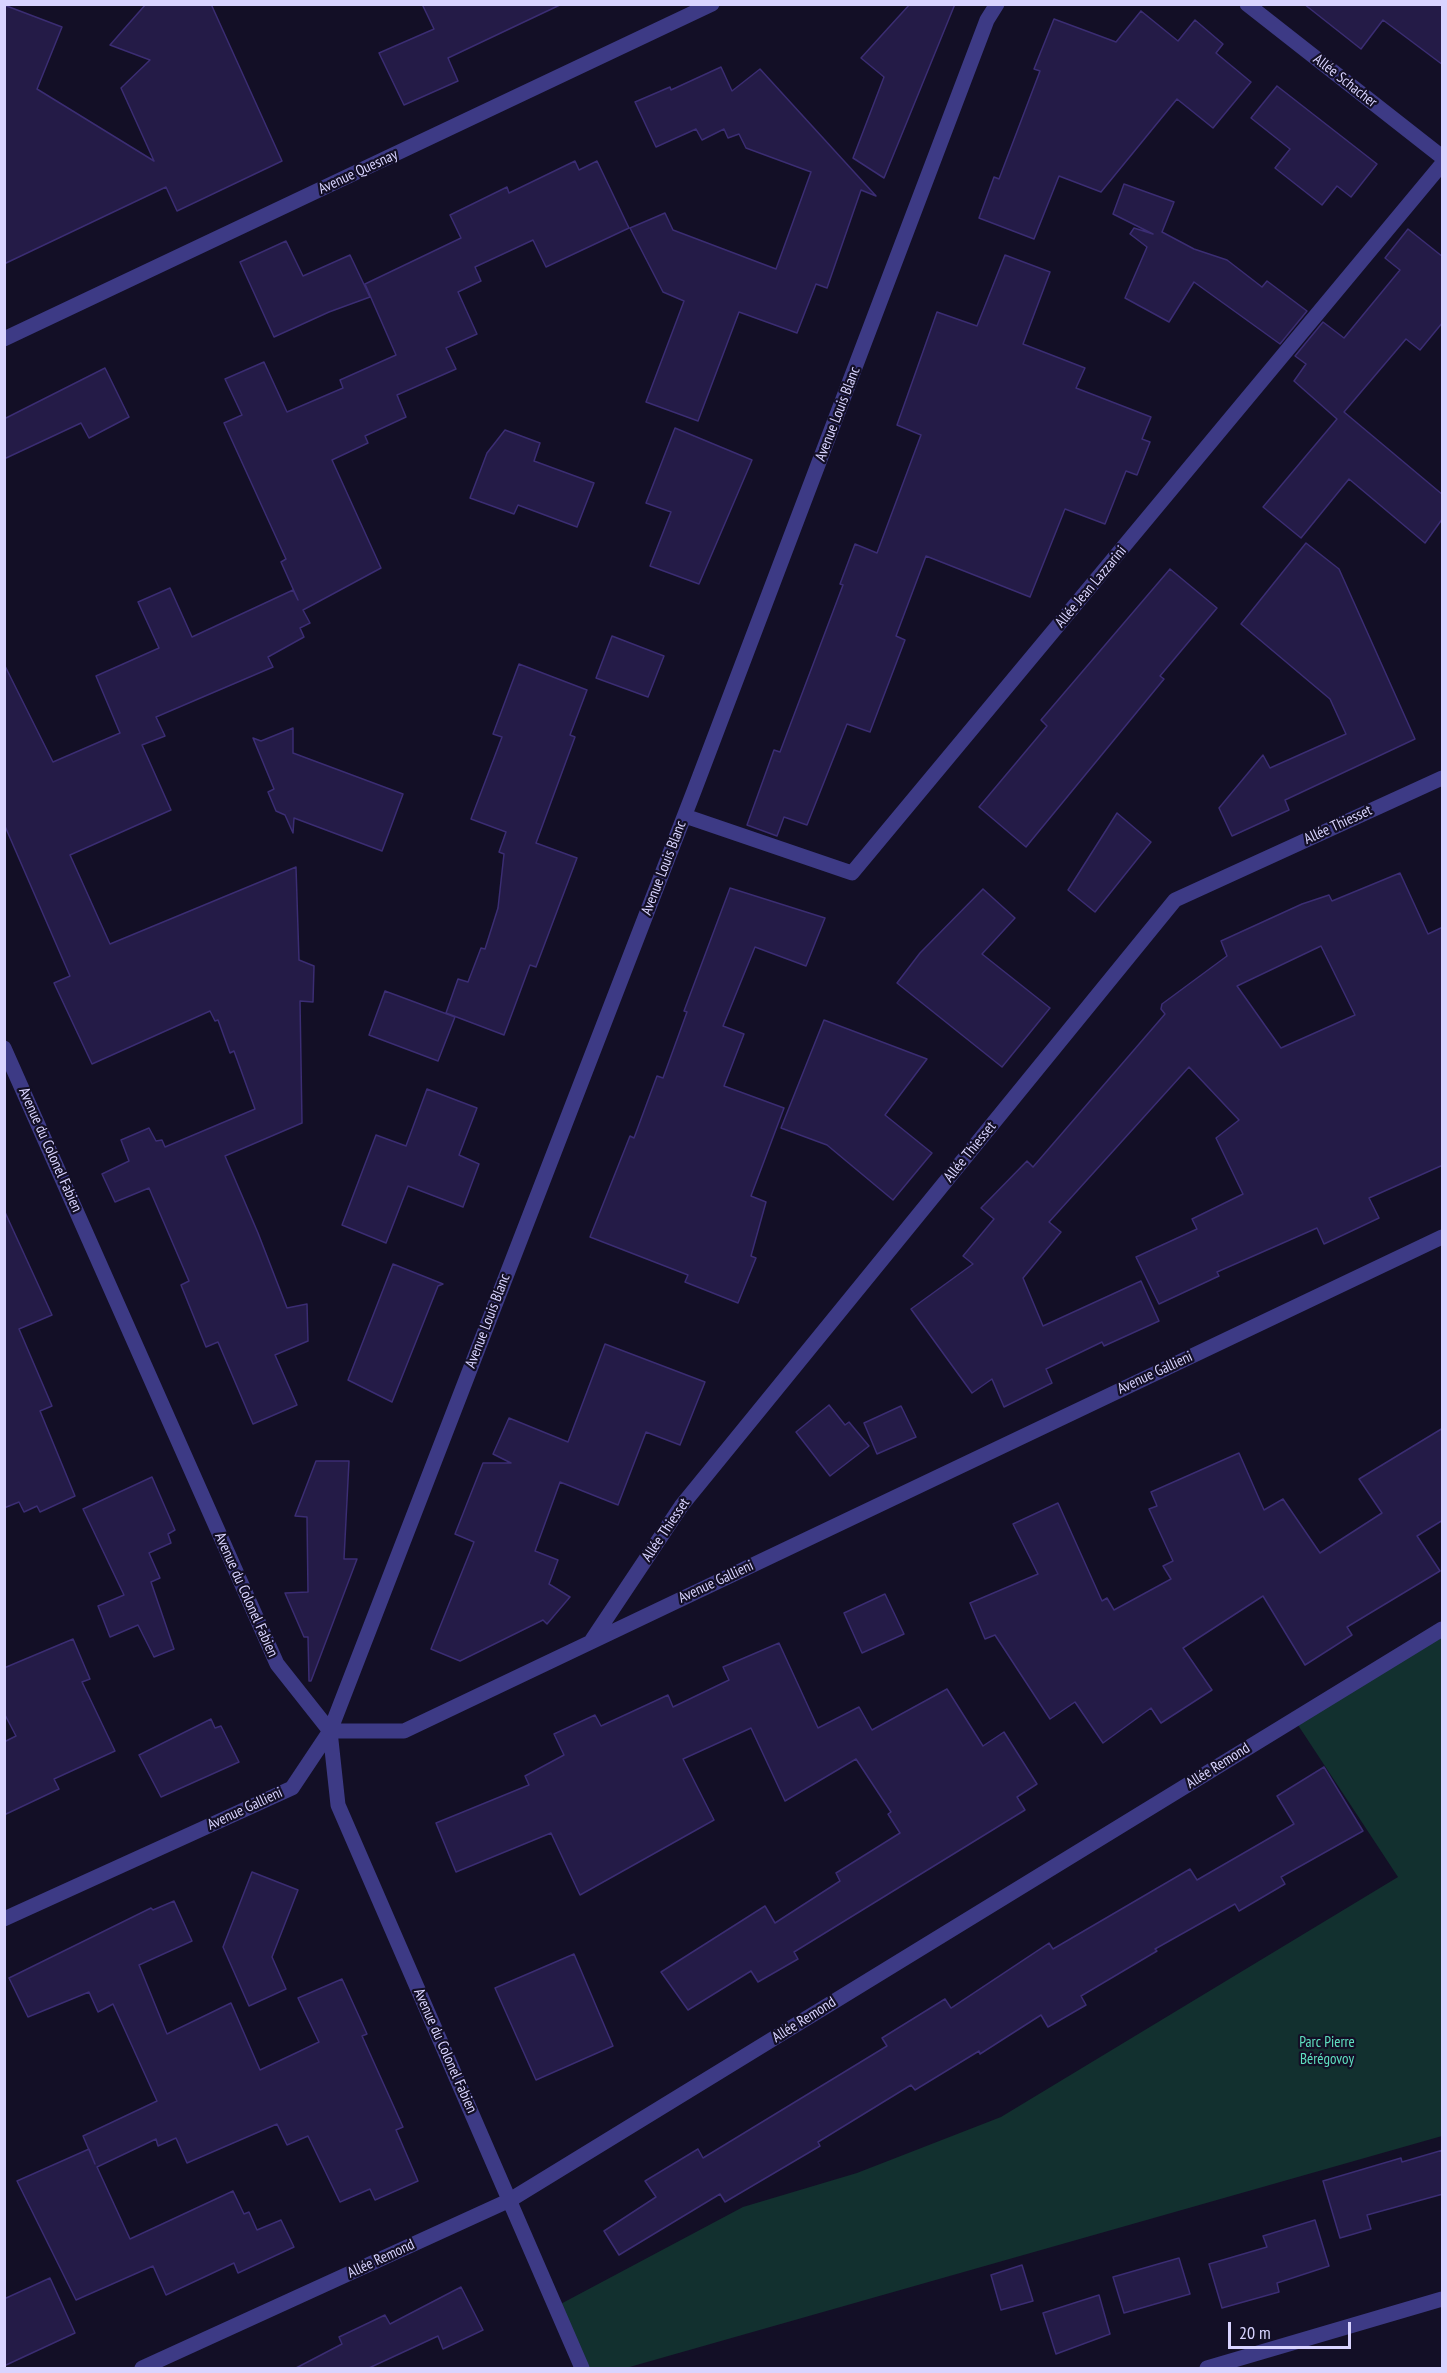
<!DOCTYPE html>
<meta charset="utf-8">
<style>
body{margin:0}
#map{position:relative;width:1447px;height:2373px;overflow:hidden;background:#130f26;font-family:"PT Sans Narrow",sans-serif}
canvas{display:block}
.frame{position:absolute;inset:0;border:6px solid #d9d4ff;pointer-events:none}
.scale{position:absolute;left:1228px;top:2322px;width:123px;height:27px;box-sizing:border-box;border:3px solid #d9d4ff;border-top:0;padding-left:8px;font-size:18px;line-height:21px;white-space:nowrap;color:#d9d4ff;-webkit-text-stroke:4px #130f26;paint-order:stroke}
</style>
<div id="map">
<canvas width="1447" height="2373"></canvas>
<div class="frame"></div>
<div class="scale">20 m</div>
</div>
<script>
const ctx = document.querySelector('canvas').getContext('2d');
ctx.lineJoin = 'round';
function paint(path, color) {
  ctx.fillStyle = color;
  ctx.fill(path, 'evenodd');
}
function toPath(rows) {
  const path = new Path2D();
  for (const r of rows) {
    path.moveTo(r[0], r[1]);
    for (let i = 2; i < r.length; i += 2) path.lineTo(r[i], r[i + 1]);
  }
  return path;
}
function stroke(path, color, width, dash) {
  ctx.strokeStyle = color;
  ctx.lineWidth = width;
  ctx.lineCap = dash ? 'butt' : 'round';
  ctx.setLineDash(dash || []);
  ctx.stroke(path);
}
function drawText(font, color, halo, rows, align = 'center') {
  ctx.font = font + ' "PT Sans Narrow",sans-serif';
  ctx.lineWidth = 4.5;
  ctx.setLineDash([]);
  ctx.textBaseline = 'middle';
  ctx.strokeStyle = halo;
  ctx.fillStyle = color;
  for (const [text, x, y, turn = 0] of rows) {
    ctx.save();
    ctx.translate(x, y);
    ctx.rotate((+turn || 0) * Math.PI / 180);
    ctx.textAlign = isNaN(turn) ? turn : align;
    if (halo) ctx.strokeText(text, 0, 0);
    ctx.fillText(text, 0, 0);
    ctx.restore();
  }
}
paint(toPath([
 [1442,1629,1442,2136,626,2368,582,2368,555,2307,743,2207,857,2173,1001,2117,1398,1877,1294,1719]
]), '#12302f');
const building = toPath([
 [146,4,211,4,282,161,177,211,166,187,4,264,4,5,62,27,37,89,154,161,121,88,150,60,110,45,146,4],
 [422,4,562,4,448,58,458,81,404,105,379,53,434,29,422,4],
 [910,4,955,4,884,178,853,158,884,77,861,58,910,4],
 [1304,4,1443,4,1443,65,1383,20,1361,49,1304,4],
 [1141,11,1178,41,1195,20,1223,44,1216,53,1251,82,1213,128,1177,99,1101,192,1059,176,1034,239,979,218,994,177,999,179,1040,71,1034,69,1054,19,1116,42,1141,11],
 [721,67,732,91,760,69,876,196,861,190,827,288,816,284,797,333,739,312,698,421,646,402,684,301,663,292,630,228,665,213,673,230,776,269,811,172,746,148,739,134,728,138,724,129,702,140,696,129,656,147,635,102,670,87,671,90,721,67],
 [1277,86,1377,164,1351,197,1337,186,1322,205,1275,168,1290,149,1251,118,1277,86],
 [575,161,579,170,597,161,629,228,546,267,533,240,475,267,481,281,458,292,477,334,446,348,456,369,397,395,406,417,365,436,368,443,332,460,381,568,303,610,310,623,300,628,304,637,268,657,273,667,156,717,165,736,142,745,171,810,70,855,110,944,296,867,299,960,314,966,313,1002,300,1001,302,1123,225,1156,258,1233,287,1308,307,1304,308,1341,275,1355,297,1405,253,1424,218,1342,206,1347,181,1285,189,1281,149,1188,115,1202,102,1174,129,1161,121,1140,149,1128,156,1141,162,1140,165,1147,255,1109,234,1051,230,1053,218,1020,215,1021,210,1011,92,1064,54,983,70,976,4,824,4,664,53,762,120,733,96,676,159,648,138,602,170,588,192,637,293,590,298,600,281,562,286,559,224,423,242,415,225,379,264,362,287,412,343,388,340,380,396,355,365,284,461,238,450,215,507,187,509,193,575,161],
 [1124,184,1174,202,1162,232,1194,249,1227,260,1262,287,1267,281,1307,311,1280,344,1194,282,1169,322,1125,298,1147,247,1130,234,1134,228,1153,234,1113,214,1124,184],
 [1408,229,1443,257,1443,322,1420,350,1406,339,1344,412,1443,495,1443,518,1425,543,1349,479,1301,538,1263,507,1337,419,1294,381,1306,364,1295,356,1323,322,1344,338,1400,270,1385,258,1408,229],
 [286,241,303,276,350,255,370,297,329,312,274,337,240,262,286,241],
 [1005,255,1050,272,1023,344,1085,368,1076,388,1151,417,1142,439,1150,442,1137,475,1126,471,1105,524,1065,509,1030,597,926,556,896,636,905,640,870,732,847,724,807,825,784,817,777,836,747,825,774,750,780,752,843,585,840,584,855,544,877,553,921,435,897,425,937,312,977,326,1005,255],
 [105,368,129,417,89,438,81,423,4,459,4,419,105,368],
 [675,428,752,460,699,584,650,566,671,512,646,503,675,428],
 [505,430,540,443,534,461,594,483,577,527,518,505,514,514,470,498,487,453,505,430],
 [1306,543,1339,569,1415,739,1285,800,1289,810,1232,836,1219,808,1263,755,1270,768,1346,734,1330,699,1241,624,1306,543],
 [1170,569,1217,608,1160,676,1164,679,1026,847,979,807,1047,726,1041,720,1170,569],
 [612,636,664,656,648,697,596,678,612,636],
 [519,664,587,690,570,735,575,737,536,843,577,858,536,967,530,965,504,1035,446,1013,458,979,468,982,481,948,485,949,498,908,504,854,499,852,506,832,471,819,502,737,493,734,519,664],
 [293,728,293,753,403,794,382,851,294,818,293,833,285,815,276,811,268,792,274,789,253,738,261,741,293,728],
 [1117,813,1151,842,1095,912,1068,890,1117,813],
 [1400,873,1428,934,1443,927,1443,1165,1369,1198,1379,1218,1324,1244,1317,1228,1217,1272,1219,1276,1159,1304,1136,1257,1197,1229,1192,1219,1243,1194,1216,1138,1239,1120,1189,1067,1049,1222,1061,1232,1023,1278,1043,1326,1141,1281,1159,1321,1104,1346,1102,1342,1046,1369,1052,1383,1004,1407,992,1379,972,1393,911,1309,973,1264,963,1256,994,1219,981,1208,1027,1161,1033,1167,1165,1014,1161,1009,1162,1004,1227,956,1221,941,1302,904,1329,895,1332,901,1400,873],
 [1321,946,1355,1015,1281,1048,1237,986,1321,946],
 [730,888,825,918,806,966,755,947,723,1026,744,1034,724,1086,784,1108,751,1196,766,1202,751,1256,756,1258,738,1303,685,1282,688,1275,590,1237,630,1136,634,1138,657,1076,663,1078,687,1012,684,1011,730,888],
 [983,889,1015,918,982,954,1050,1008,1002,1067,897,983,920,953,983,889],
 [385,991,455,1017,438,1061,369,1035,385,991],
 [824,1020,927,1059,885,1115,932,1153,893,1200,827,1145,781,1128,824,1020],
 [427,1089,477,1108,459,1155,479,1164,463,1207,408,1186,386,1243,342,1225,376,1135,406,1146,427,1089],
 [4,1210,52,1315,19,1329,52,1406,40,1411,75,1496,40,1512,37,1506,24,1512,19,1502,4,1508,4,1210],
 [393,1264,443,1284,438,1286,392,1402,348,1380,393,1264],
 [605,1344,705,1382,680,1445,646,1432,618,1505,560,1482,535,1551,558,1560,549,1584,570,1597,547,1624,543,1620,460,1661,431,1649,474,1542,455,1534,483,1463,511,1463,493,1454,509,1418,568,1442,605,1344],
 [829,1405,845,1425,849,1422,869,1446,830,1476,796,1432,829,1405],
 [901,1406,916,1437,877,1454,864,1423,901,1406],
 [1443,1428,1443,1520,1417,1536,1440,1571,1347,1627,1352,1635,1305,1665,1263,1596,1183,1648,1212,1690,1161,1723,1151,1708,1103,1743,1075,1702,1050,1719,995,1635,985,1639,970,1603,1038,1574,1013,1524,1058,1503,1102,1601,1107,1598,1114,1610,1171,1579,1163,1566,1173,1561,1149,1509,1157,1506,1151,1492,1239,1453,1264,1510,1283,1499,1320,1553,1382,1513,1359,1479,1443,1428],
 [316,1461,349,1461,344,1559,357,1559,311,1681,309,1681,308,1637,304,1637,285,1593,308,1592,307,1517,295,1516,316,1461],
 [152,1477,175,1530,168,1534,171,1543,149,1553,160,1578,151,1582,174,1649,154,1657,138,1625,110,1637,98,1606,124,1595,83,1509,152,1477],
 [885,1594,904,1634,862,1653,844,1613,885,1594],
 [73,1639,90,1679,82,1682,115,1751,54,1779,59,1789,4,1815,4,1742,16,1736,4,1713,4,1668,73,1639],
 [779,1643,818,1728,859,1707,872,1730,947,1689,983,1746,1004,1732,1037,1784,1017,1797,1025,1810,794,1952,798,1959,758,1982,751,1971,688,2010,661,1972,765,1906,775,1923,840,1881,836,1873,900,1833,888,1814,891,1812,856,1759,785,1801,751,1728,683,1759,714,1820,580,1895,551,1833,456,1872,436,1823,529,1785,525,1776,564,1755,554,1734,595,1715,601,1726,668,1695,673,1707,729,1680,723,1667,779,1643],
 [211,1719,215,1728,221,1726,239,1762,161,1797,139,1755,211,1719],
 [1324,1767,1363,1831,1281,1877,1285,1884,1239,1911,1235,1904,1155,1949,1157,1951,1081,1996,1086,2005,1048,2027,1041,2015,980,2054,979,2051,915,2090,911,2085,818,2142,820,2146,725,2202,720,2194,619,2255,604,2231,656,2197,645,2181,698,2149,703,2158,887,2046,882,2038,945,1999,951,2008,1049,1943,1053,1949,1190,1869,1197,1880,1294,1824,1277,1796,1324,1767],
 [252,1872,298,1890,272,1957,286,1989,249,2006,223,1947,252,1872],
 [174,1901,192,1941,139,1965,167,2034,231,2003,260,2070,319,2042,298,1998,342,1979,367,2034,362,2036,403,2127,396,2130,418,2181,375,2200,370,2189,340,2202,308,2136,287,2145,277,2124,187,2163,176,2138,158,2146,156,2139,97,2167,130,2239,233,2191,244,2214,249,2212,257,2230,281,2220,294,2247,238,2273,234,2263,166,2295,153,2266,76,2300,17,2181,89,2149,95,2164,83,2136,157,2101,113,2004,98,2012,89,1992,28,2017,9,1978,151,1908,153,1910,174,1901],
 [574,1954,613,2046,536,2080,495,1988,574,1954],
 [1443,2150,1443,2194,1367,2215,1371,2229,1340,2238,1323,2181,1401,2158,1402,2162,1443,2150],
 [1315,2220,1329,2266,1277,2283,1279,2292,1222,2308,1209,2264,1267,2247,1263,2236,1315,2220],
 [1179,2258,1190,2294,1124,2313,1113,2277,1179,2258],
 [1022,2265,1033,2301,1001,2310,991,2275,1022,2265],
 [50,2278,75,2333,4,2366,4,2299,50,2278],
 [461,2287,483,2330,443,2349,438,2336,369,2368,296,2368,342,2344,339,2337,385,2315,390,2324,461,2287],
 [1099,2295,1110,2334,1056,2354,1043,2313,1099,2295]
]);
paint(building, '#241b47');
stroke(building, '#3b2d73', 1.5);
stroke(toPath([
 [1247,4,1442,157],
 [4,339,712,4],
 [685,816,852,873,1442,164],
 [4,1048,277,1664,330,1731,338,1805,582,2368],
 [592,1640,682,1505,1175,900,1442,778],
 [330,1731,404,1731,1442,1237],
 [4,1919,292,1788,330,1731,694,791,987,20,997,4],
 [142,2368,510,2200,1442,1629],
 [1207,2368,1442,2299]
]), '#3d3a85', 15);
drawText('15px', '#d9d4ff', '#130f26', [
 ["Allée Schacher",1345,81,38],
 ["Avenue Quesnay",358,172,-25],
 ["Avenue Louis Blanc",838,414,-69],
 ["Allée Jean Lazzarini",1091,587,-50],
 ["Allée Thiesset",1338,825,-25],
 ["Avenue Louis Blanc",664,868,-69],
 ["Avenue du Colonel Fabien",50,1150,66],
 ["Allée Thiesset",970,1152,-51],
 ["Avenue Louis Blanc",488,1321,-69],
 ["Avenue Gallieni",1155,1373,-25],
 ["Allée Thiesset",666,1530,-56],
 ["Avenue Gallieni",716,1582,-25],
 ["Avenue du Colonel Fabien",246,1595,66],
 ["Allée Remond",1218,1766,-32],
 ["Avenue Gallieni",245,1809,-25],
 ["Allée Remond",804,2020,-32],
 ["Avenue du Colonel Fabien",445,2051,66],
 ["Allée Remond",381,2259,-25]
]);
drawText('15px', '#5fe0c0', '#130f26', [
 ["Parc Pierre",1327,2043],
 ["Bérégovoy",1327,2060]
]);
</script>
